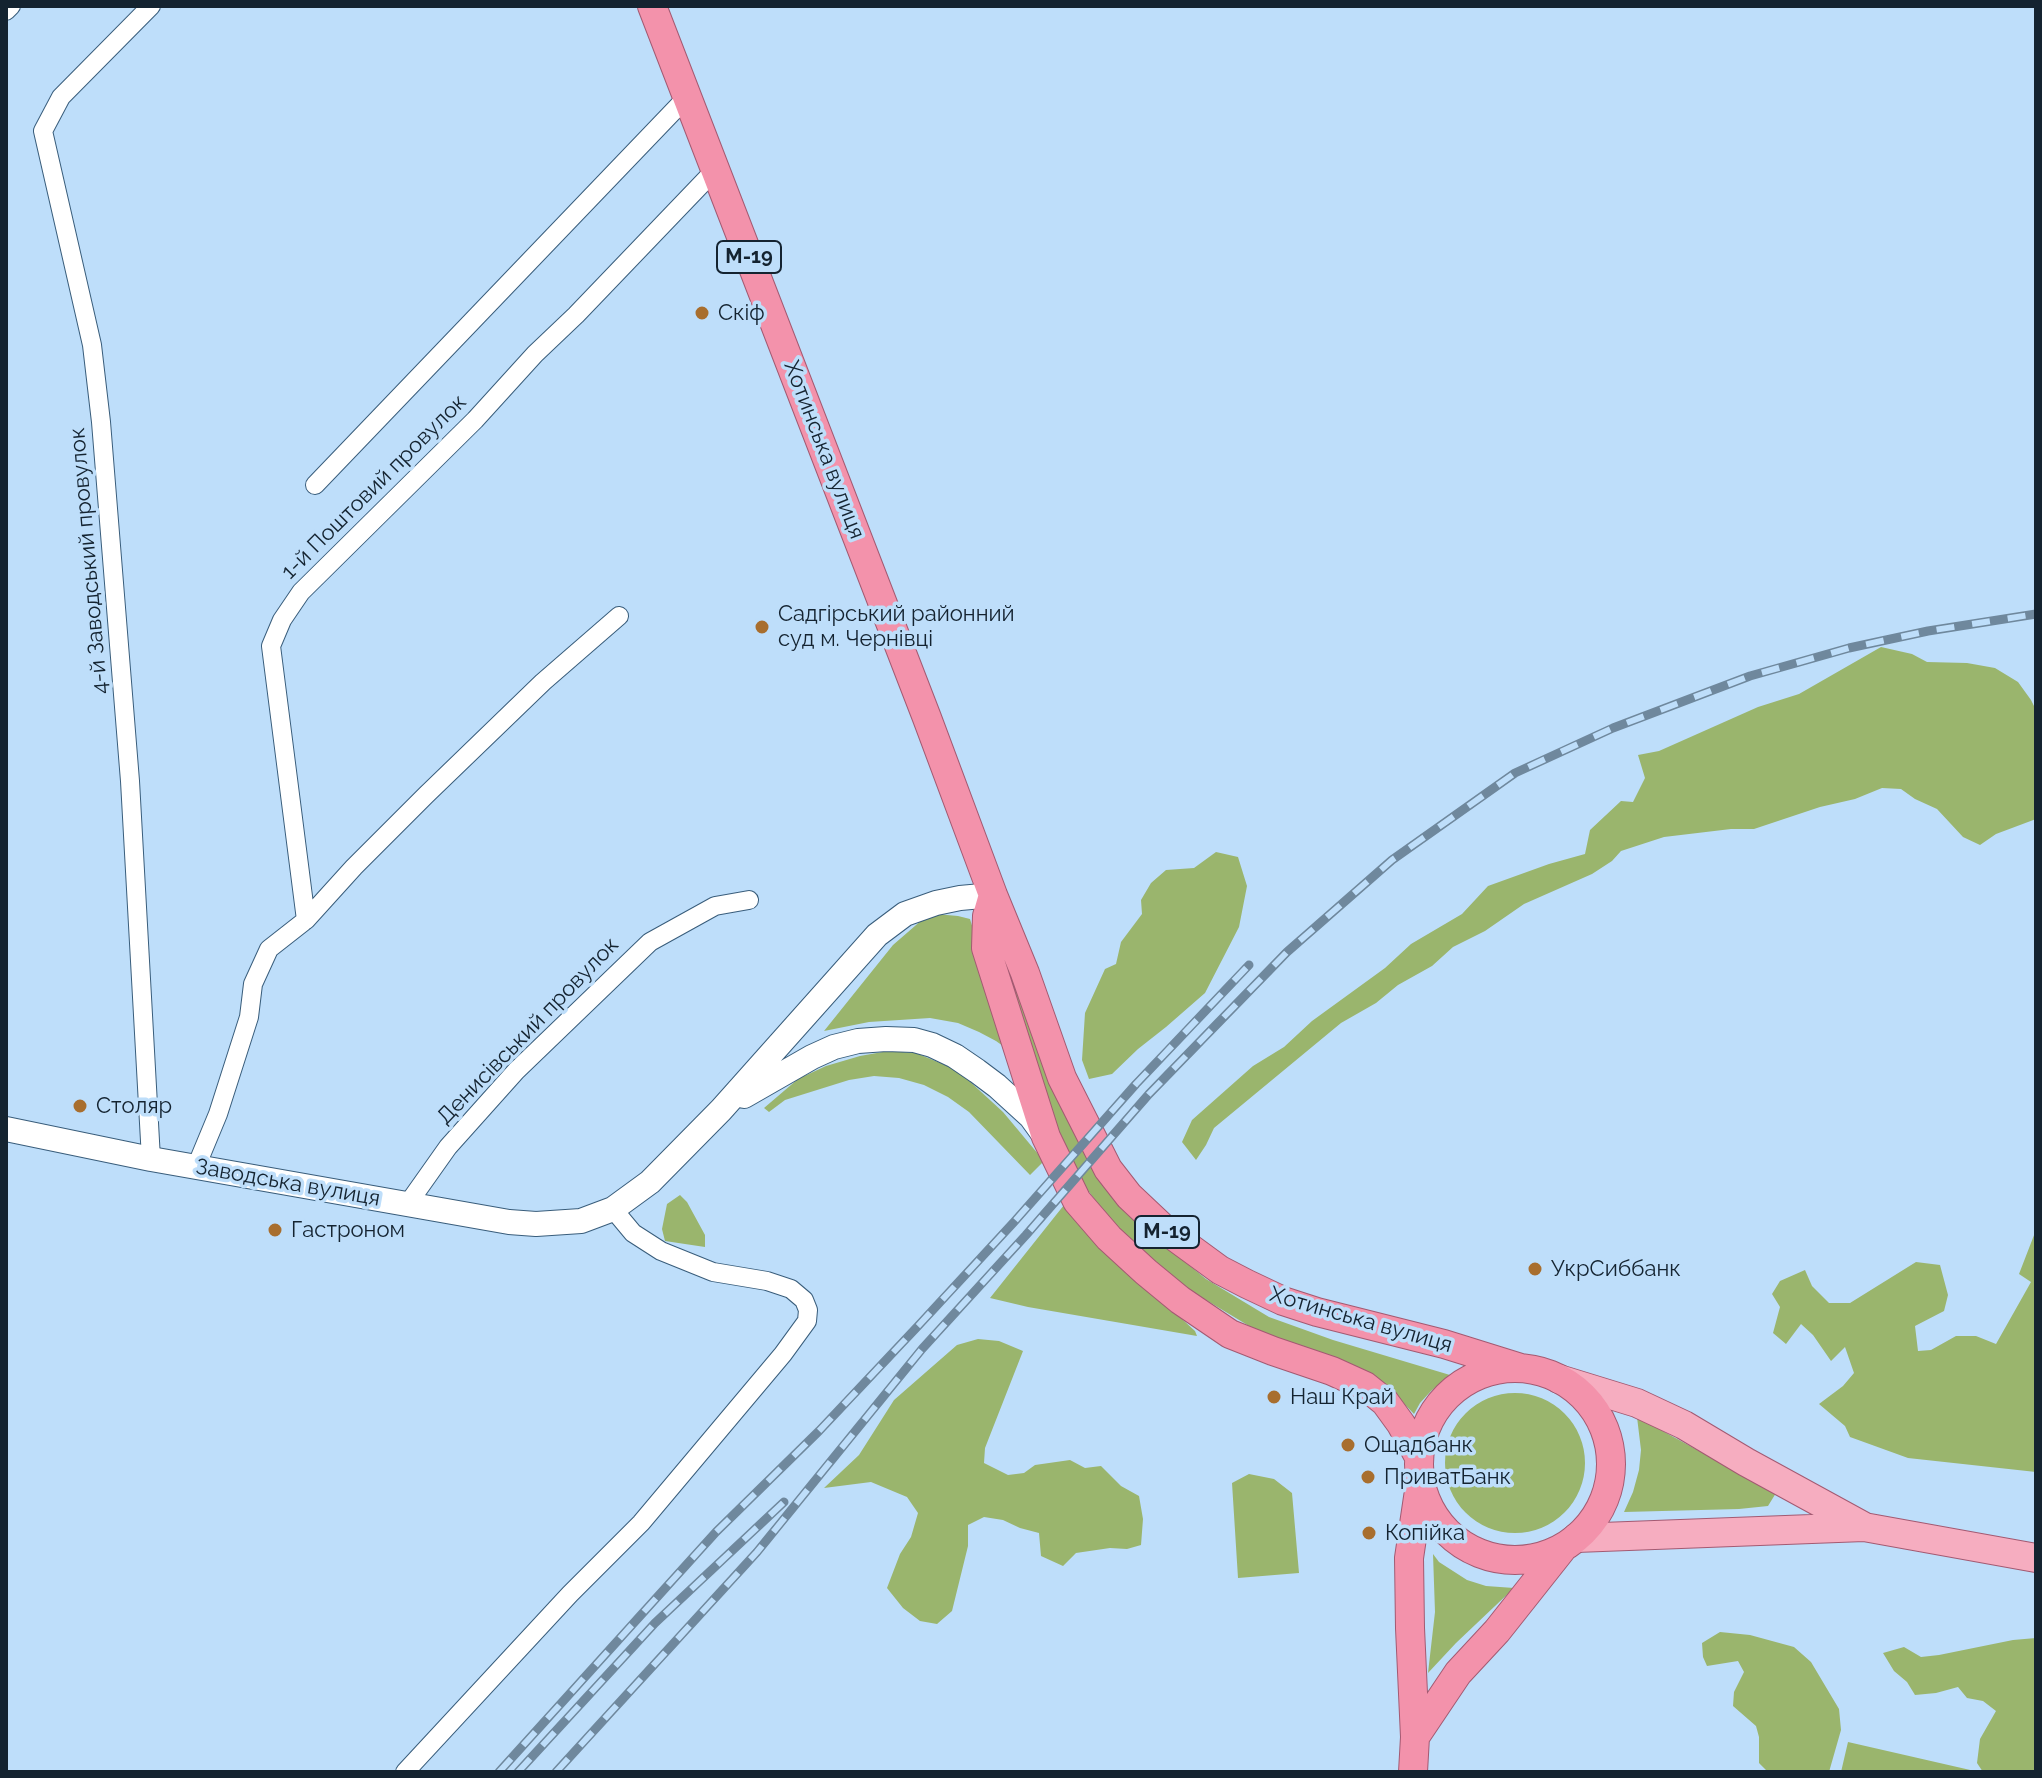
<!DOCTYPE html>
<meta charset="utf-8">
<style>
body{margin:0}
#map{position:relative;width:2042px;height:1778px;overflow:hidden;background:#bedefa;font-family:Raleway,sans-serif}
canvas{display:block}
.frame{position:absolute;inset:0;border:8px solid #142330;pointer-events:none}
</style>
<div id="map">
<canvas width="2042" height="1778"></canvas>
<div class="frame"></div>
</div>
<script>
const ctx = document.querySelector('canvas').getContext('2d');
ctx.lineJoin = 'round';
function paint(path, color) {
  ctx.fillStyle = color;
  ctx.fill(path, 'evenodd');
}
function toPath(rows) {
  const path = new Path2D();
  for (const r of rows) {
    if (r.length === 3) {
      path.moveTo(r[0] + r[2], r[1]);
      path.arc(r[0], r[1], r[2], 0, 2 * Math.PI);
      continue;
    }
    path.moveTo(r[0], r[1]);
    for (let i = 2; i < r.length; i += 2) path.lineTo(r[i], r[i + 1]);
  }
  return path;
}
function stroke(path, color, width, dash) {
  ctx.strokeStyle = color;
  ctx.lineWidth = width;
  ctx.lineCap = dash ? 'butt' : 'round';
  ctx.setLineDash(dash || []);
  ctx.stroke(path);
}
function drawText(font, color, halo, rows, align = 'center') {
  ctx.font = font + ' Raleway,sans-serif';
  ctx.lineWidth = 7;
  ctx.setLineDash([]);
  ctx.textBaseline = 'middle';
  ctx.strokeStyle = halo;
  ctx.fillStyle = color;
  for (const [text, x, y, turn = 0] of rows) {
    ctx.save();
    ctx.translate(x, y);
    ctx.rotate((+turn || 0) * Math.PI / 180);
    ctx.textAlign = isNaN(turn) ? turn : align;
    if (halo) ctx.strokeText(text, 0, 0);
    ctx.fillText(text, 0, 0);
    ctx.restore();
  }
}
paint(toPath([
 [1881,647,1912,654,1927,662,1967,663,1995,668,2018,682,2031,700,2036,710,2036,819,1996,834,1980,845,1963,837,1937,809,1915,799,1901,789,1882,788,1855,799,1820,807,1754,829,1731,829,1664,837,1621,851,1612,861,1592,874,1524,904,1485,931,1453,947,1432,966,1398,985,1376,1003,1341,1023,1214,1128,1206,1145,1196,1160,1182,1142,1192,1120,1253,1066,1284,1047,1312,1021,1385,968,1411,944,1462,914,1488,886,1549,864,1585,854,1590,830,1621,801,1633,802,1645,778,1638,755,1659,751,1758,707,1799,694],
 [1216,852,1238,857,1247,886,1239,927,1205,993,1166,1027,1138,1049,1112,1074,1089,1079,1082,1060,1085,1013,1105,969,1116,964,1121,942,1142,914,1141,900,1151,883,1166,870,1194,868],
 [936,914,958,916,970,919,1010,1051,996,1041,979,1032,958,1023,930,1018,869,1022,824,1031,893,945,923,919],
 [998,937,1093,1170,1128,1215,1206,1279,1269,1317,1333,1340,1450,1375,1431,1391,1420,1403,1414,1414,1386,1385,1364,1371,1259,1332,1196,1294,1143,1254,1118,1231,1081,1181,1033,1071],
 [888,1051,916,1053,950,1067,966,1078,1003,1112,1044,1161,1030,1175,969,1112,948,1097,924,1085,899,1078,874,1076,849,1080,785,1100,769,1112,764,1108,798,1079,826,1066,860,1056],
 [680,1195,687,1202,705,1235,705,1247,665,1241,662,1229,667,1204],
 [1064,1205,1078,1223,1195,1331,1197,1336,1028,1307,990,1298],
 [2036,1230,2036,1472,1908,1458,1850,1437,1845,1426,1819,1404,1843,1386,1854,1373,1845,1347,1831,1361,1813,1335,1801,1324,1786,1344,1773,1333,1780,1307,1772,1294,1780,1281,1805,1270,1812,1286,1829,1303,1850,1303,1916,1262,1940,1265,1948,1295,1944,1311,1915,1326,1918,1351,1931,1350,1956,1336,1976,1336,1996,1344,2031,1282,2019,1274],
 [978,1339,999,1341,1023,1351,985,1448,984,1463,1008,1475,1024,1473,1035,1465,1070,1460,1085,1468,1101,1466,1121,1486,1139,1496,1143,1519,1141,1545,1127,1549,1110,1548,1076,1553,1063,1566,1041,1556,1039,1533,1020,1528,1003,1520,984,1517,968,1525,968,1546,952,1611,937,1624,920,1621,903,1608,887,1588,900,1554,911,1537,918,1513,907,1497,871,1482,824,1488,859,1455,894,1400,957,1345],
 [1515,1463,70],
 [1637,1417,1776,1493,1768,1506,1739,1509,1624,1512,1633,1492,1639,1470,1641,1450],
 [1249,1474,1274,1479,1292,1493,1299,1573,1238,1578,1232,1483],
 [1433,1554,1439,1562,1467,1580,1486,1586,1514,1588,1456,1643,1428,1673,1435,1612],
 [1720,1632,1750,1635,1794,1647,1811,1662,1839,1709,1841,1730,1829,1772,1768,1772,1759,1763,1759,1737,1756,1726,1733,1706,1734,1692,1744,1672,1738,1661,1707,1666,1703,1657,1702,1643],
 [2036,1638,2036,1772,1983,1772,1977,1763,1980,1739,1996,1711,1983,1701,1967,1698,1958,1687,1936,1693,1915,1695,1907,1682,1894,1671,1883,1653,1904,1647,1921,1657,1939,1655,2013,1640],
 [1848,1742,1979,1772,1841,1772]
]), '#9ab56d');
const minor = toPath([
 [151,6,61,97,43,131,92,345,101,422,130,781,151,1159],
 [6,11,11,6],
 [315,485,687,97],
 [306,920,271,646,282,620,301,592,475,420,535,354,576,315,715,170],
 [196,1167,218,1114,249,1017,253,984,269,949,306,920,354,867,426,795,543,682,619,616],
 [407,1205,448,1147,516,1071,650,942,715,906,749,900],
 [405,1772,570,1594,641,1523,783,1354,807,1321,808,1310,804,1300,791,1289,767,1281,713,1272,661,1251,633,1233,613,1209]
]);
const secondary = toPath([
 [744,1096,812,1057,834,1047,858,1041,886,1039,914,1040,932,1045,955,1056,977,1071,997,1086,1031,1117,1044,1135],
 [6,1129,151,1159,509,1222,536,1224,581,1221,613,1209,650,1182,721,1110,877,935,905,914,936,903,960,898,993,895]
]);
const primary = toPath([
 [1559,1379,1637,1403,1684,1425,1746,1462,1863,1526],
 [1576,1538,1864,1527,2036,1558]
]);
const trunk = toPath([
 [652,6,927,718,993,895,1025,973,1062,1078,1108,1169,1129,1196,1164,1229,1220,1270,1247,1284,1283,1301,1317,1312,1444,1344,1521,1368],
 [993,895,987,916,986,948,1046,1137,1077,1201,1109,1238,1146,1272,1180,1300,1230,1334,1273,1351,1332,1371,1365,1386,1385,1402,1401,1424,1419,1457],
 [1515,1464,96],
 [1415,1737,1458,1673,1497,1631,1562,1549],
 [1413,1772,1415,1737,1410,1628,1409,1558,1420,1484]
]);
stroke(minor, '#395d7b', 20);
stroke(secondary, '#395d7b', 26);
stroke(primary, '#a35a72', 30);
stroke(trunk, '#a35a72', 30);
stroke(minor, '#fff', 18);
stroke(secondary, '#fff', 24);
stroke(primary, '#f6adc0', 28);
stroke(trunk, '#f392ab', 28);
const rail = toPath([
 [499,1772,716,1532,819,1431,918,1326,1014,1222,1136,1084,1249,965],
 [518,1772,655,1623,784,1502],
 [556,1772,757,1552,922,1349,1026,1235,1149,1094,1287,952,1392,860,1515,773,1613,728,1750,676,1849,648,1928,631,2036,614]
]);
stroke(rail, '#6f889d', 9);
stroke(rail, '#bedefa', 6, [18]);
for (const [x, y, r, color] of [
 [702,313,8,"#a86e2e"],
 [762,627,8,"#a86e2e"],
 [80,1106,8,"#a86e2e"],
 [275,1230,8,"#a86e2e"],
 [1535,1269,8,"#a86e2e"],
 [1274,1397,8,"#a86e2e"],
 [1348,1445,8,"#a86e2e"],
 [1368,1477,8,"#a86e2e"],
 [1369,1533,8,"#a86e2e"]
]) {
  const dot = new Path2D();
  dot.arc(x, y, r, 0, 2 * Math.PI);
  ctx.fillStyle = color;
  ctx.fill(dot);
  stroke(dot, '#bedefa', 3);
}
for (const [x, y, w] of [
 [749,257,64],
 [1167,1232,64]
]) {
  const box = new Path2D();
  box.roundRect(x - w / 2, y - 16, w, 32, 6);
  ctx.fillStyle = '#bedefa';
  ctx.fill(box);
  stroke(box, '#142330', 2);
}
drawText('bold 20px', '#142330', null, [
 ["М-19",749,257],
 ["М-19",1167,1232]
]);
drawText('22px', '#142330', '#bedefa', [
 ["Скіф",718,313],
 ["Садгірський районний",778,614],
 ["суд м. Чернівці",778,639],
 ["Столяр",96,1106],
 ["Гастроном",291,1230],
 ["УкрСиббанк",1551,1269],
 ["Наш Край",1290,1397],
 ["Ощадбанк",1364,1445],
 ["ПриватБанк",1384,1477],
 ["Копійка",1385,1533]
], 'left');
drawText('22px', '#142330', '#bedefa', [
 ["Хотинська вулиця",824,450,69],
 ["1-й Поштовий провулок",374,487,-45],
 ["4-й Заводський провулок",89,561,-95],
 ["Денисівський провулок",528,1031,-46],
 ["Заводська вулиця",288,1183,10],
 ["Хотинська вулиця",1361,1320,16]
]);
</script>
